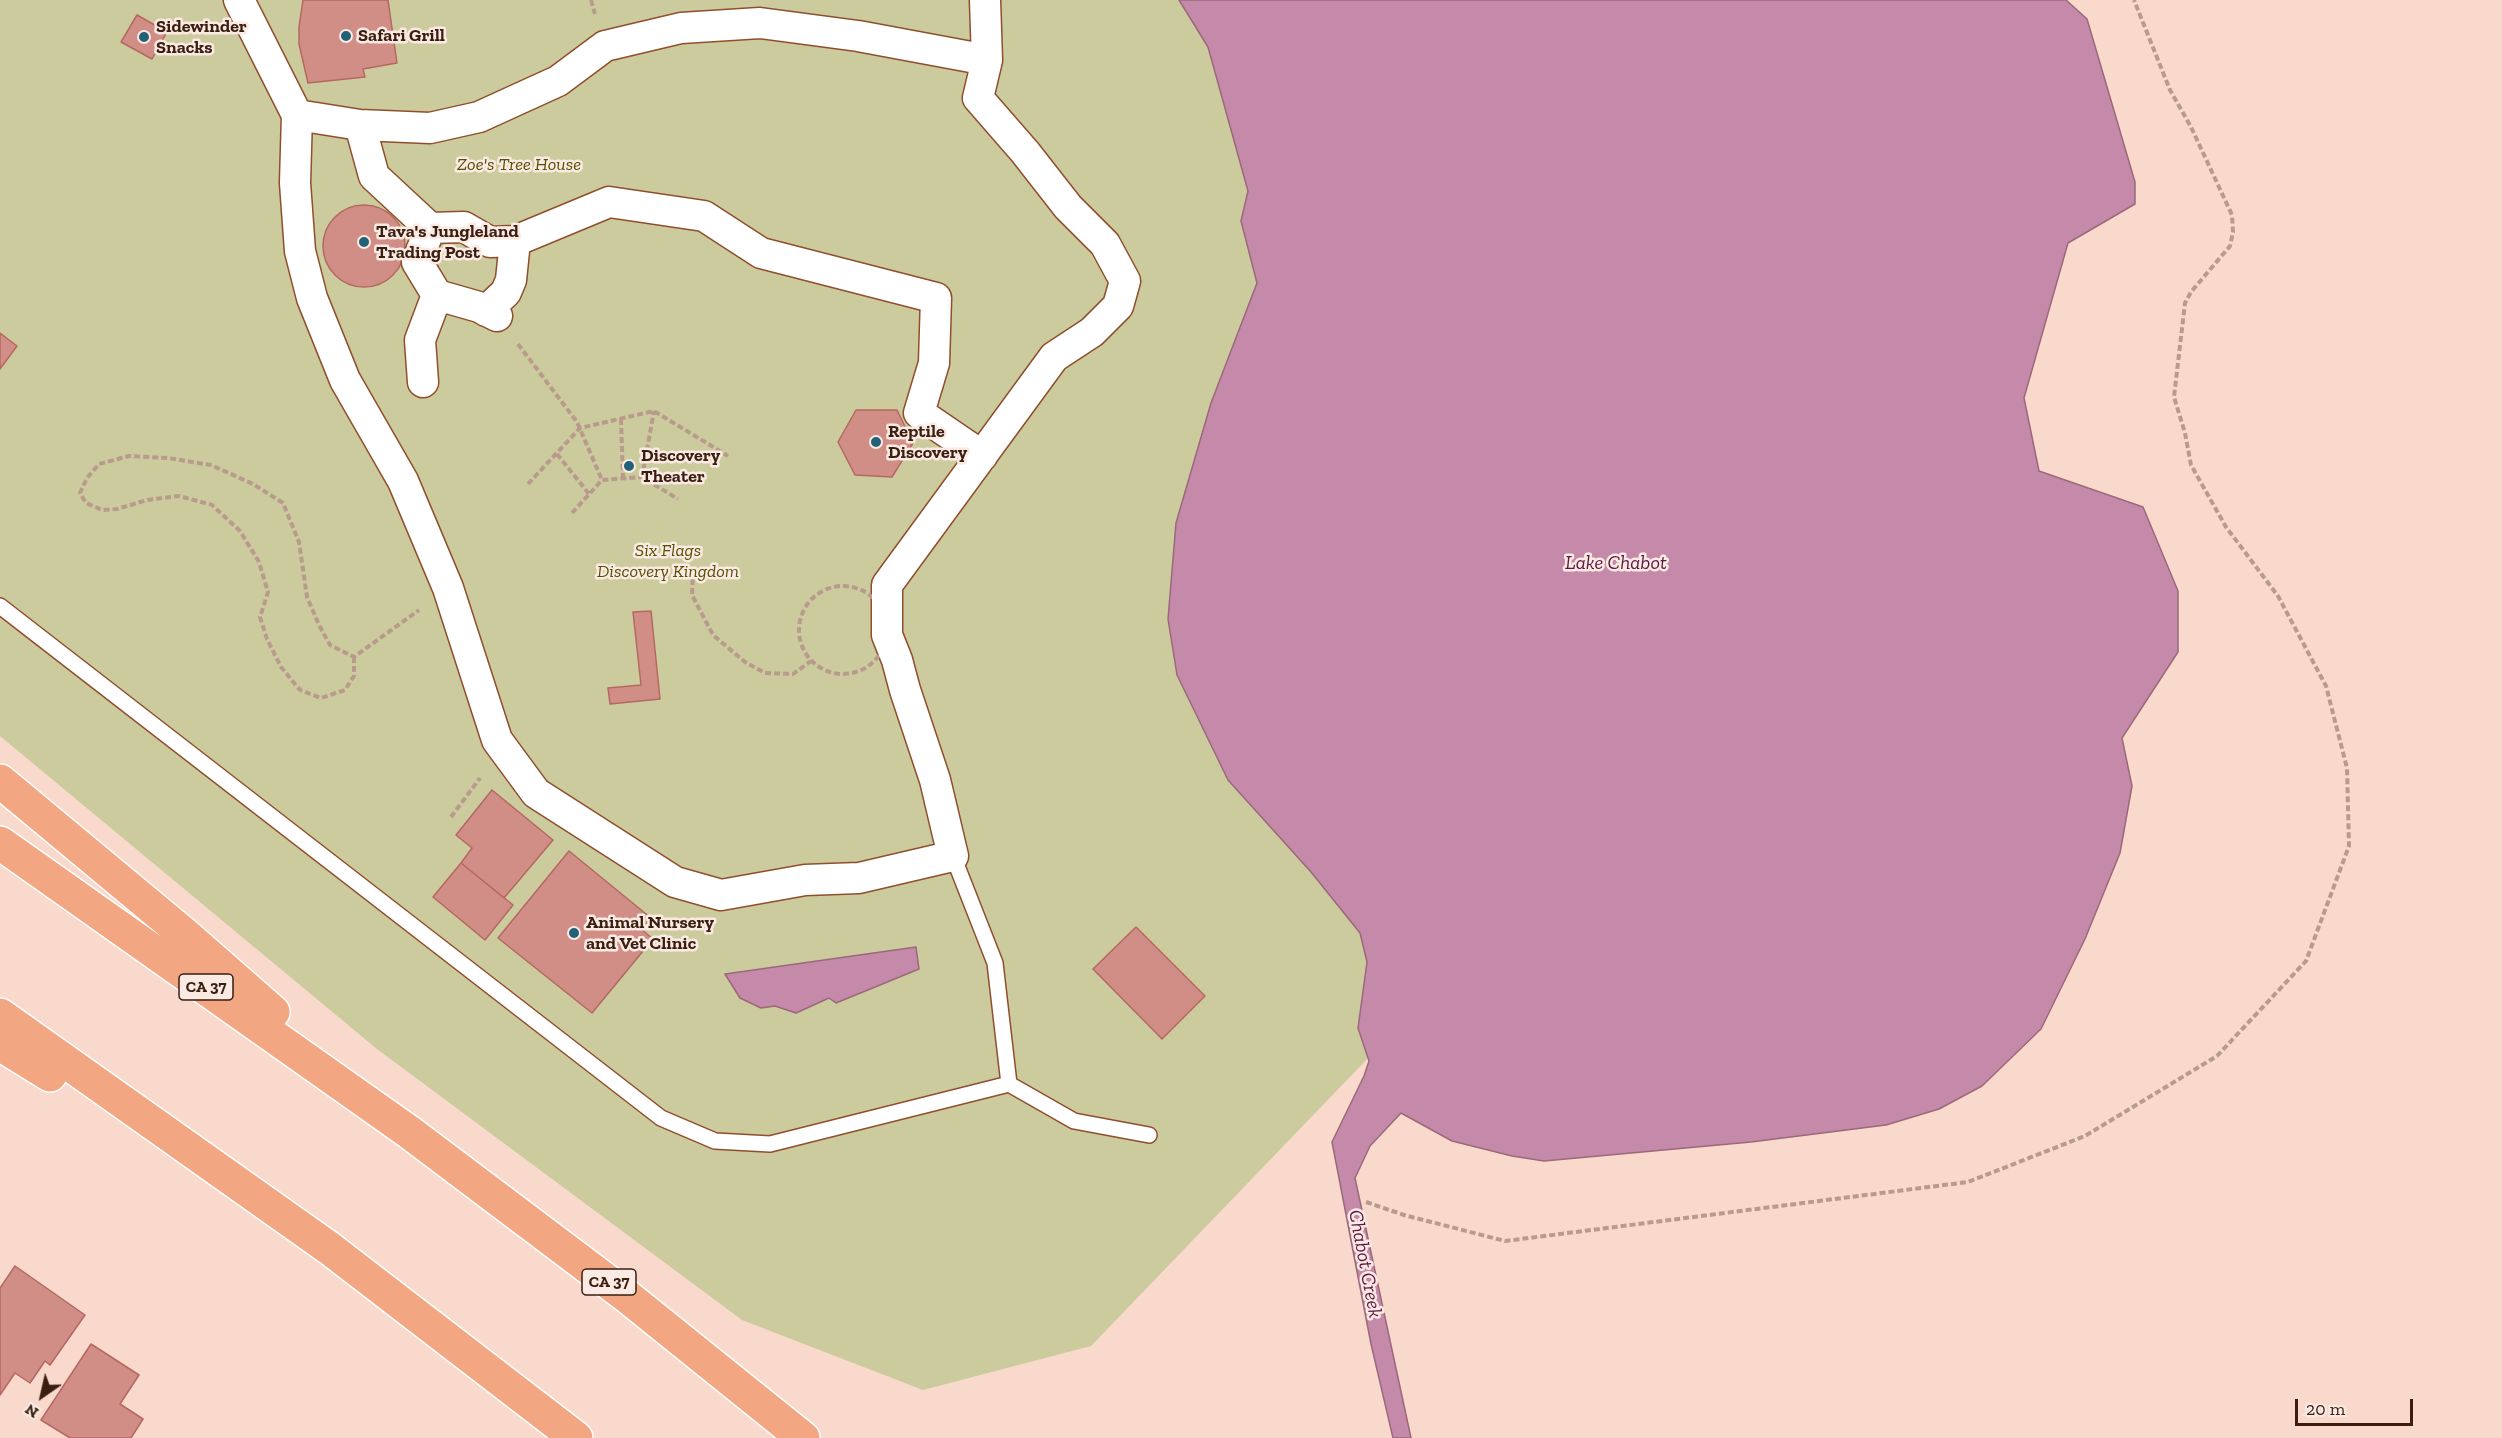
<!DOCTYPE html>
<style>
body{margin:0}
#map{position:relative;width:2502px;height:1438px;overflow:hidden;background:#f8d9cb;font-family:"Zilla Slab",serif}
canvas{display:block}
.north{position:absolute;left:12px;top:1366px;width:60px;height:60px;-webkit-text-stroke:4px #faeae3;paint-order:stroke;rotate:214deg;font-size:16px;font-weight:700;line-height:24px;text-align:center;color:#3a1e10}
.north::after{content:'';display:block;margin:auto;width:21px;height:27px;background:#3a1e10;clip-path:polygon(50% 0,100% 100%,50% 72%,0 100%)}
.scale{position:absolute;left:2295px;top:1399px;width:118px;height:27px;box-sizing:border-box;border:3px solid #3a1e10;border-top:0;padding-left:8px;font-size:18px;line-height:21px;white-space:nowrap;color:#3a1e10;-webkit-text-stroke:4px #faeae3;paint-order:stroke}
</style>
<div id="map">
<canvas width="2502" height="1438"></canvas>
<div class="north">N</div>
<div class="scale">20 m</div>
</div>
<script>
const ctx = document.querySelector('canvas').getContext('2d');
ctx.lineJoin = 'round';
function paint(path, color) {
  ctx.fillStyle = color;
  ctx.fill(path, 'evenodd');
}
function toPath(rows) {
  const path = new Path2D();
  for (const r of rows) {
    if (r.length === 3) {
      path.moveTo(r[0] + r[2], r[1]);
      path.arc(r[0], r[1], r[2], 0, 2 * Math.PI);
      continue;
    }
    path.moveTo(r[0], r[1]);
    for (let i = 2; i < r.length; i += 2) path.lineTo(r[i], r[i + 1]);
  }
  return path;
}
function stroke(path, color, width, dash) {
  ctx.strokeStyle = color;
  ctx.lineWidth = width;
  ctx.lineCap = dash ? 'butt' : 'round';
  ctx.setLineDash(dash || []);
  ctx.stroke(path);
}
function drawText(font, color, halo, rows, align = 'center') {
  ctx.font = font + ' "Zilla Slab",serif';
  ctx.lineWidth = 5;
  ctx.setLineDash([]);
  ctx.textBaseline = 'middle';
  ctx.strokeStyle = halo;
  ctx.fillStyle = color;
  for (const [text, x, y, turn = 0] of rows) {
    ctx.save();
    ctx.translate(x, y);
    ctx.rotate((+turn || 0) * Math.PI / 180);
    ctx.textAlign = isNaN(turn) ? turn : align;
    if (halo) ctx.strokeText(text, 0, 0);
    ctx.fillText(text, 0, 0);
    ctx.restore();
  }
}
paint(toPath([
 [0,0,1253,0,1388,850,1396,1029,1091,1346,923,1390,742,1320,377,1049,0,736]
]), '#cccb9d');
const water = toPath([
 [1179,0,2066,0,2087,19,2135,182,2135,204,2068,243,2024,398,2039,471,2143,507,2178,591,2178,652,2122,738,2132,786,2120,853,2085,939,2041,1029,1982,1086,1939,1109,1886,1125,1751,1142,1544,1161,1512,1156,1452,1141,1401,1113,1370,1146,1355,1178,1411,1438,1393,1438,1371,1344,1332,1142,1364,1076,1369,1061,1358,1028,1367,962,1360,933,1311,872,1228,780,1177,675,1168,619,1176,523,1211,403,1257,283,1241,221,1248,191,1208,47,1179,0],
 [916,947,919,969,836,1003,829,998,796,1013,775,1006,761,1008,740,998,725,974,916,947]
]);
paint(water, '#c589a9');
stroke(water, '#9b697b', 1.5);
const building = toPath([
 [303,0,388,0,397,63,363,69,365,77,308,83,299,44,299,27,303,0],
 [137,15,167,32,152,59,121,42,137,15],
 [364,246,41],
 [0,333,17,346,0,369,0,333],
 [856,410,897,410,913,443,892,477,855,475,838,442,856,410],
 [651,611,660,699,610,704,608,688,641,685,633,612,651,611],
 [492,790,553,840,504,898,461,863,472,848,456,835,492,790],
 [569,851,651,918,641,929,653,939,592,1013,498,938,569,851],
 [461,863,513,905,485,940,433,897,461,863],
 [1136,927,1205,996,1162,1039,1093,969,1136,927],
 [15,1266,85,1315,50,1365,45,1361,30,1383,15,1373,0,1395,0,1288,15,1266],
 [91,1344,139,1375,120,1404,143,1419,131,1438,70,1438,41,1420,91,1344]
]);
paint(building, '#d18e87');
stroke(building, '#b56861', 1.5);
const lane = toPath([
 [0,606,661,1118,715,1141,770,1144,1009,1084,995,963,953,856],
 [1009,1084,1074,1121,1149,1135]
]);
const street = toPath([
 [239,0,297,115,295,183,300,251,312,298,345,380,403,481,448,588,497,740,536,793,675,882,721,895,805,880,859,878,953,856,935,780,905,690,897,660,887,635,887,585,1054,357,1092,332,1118,306,1125,281,1105,244,1068,207,1025,152,978,98,987,60,985,0],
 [297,115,360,125,430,128,479,117,558,81,605,46,681,28,760,23,858,36,987,60],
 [360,125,374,176,430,228,464,227,490,242,515,241,609,202,704,216,761,253,936,298,934,363,919,413,982,456],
 [430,228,417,262,437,295,479,307,497,316],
 [486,311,506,292,511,280,515,241],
 [423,382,420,340,437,295]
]);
const highway = toPath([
 [0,781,184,934,273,1012],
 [0,843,409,1132,624,1294,803,1438],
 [0,1015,329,1248,576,1438],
 [0,1044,50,1075]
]);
stroke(lane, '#904e2d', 18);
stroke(street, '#904e2d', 33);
stroke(highway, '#fff', 36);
stroke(toPath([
 [591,0,595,14],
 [518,344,577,422,602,480],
 [621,419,623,479],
 [557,454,589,494],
 [642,477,654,411],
 [528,484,580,428,654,411,728,456],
 [572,513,602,480,642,477,678,499],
 [693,570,692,595,713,635,745,662,765,673,793,674,811,661],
 [843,630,44],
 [354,657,354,676,345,690,321,698,300,690,281,667,267,639,260,617,268,592,259,562,240,531,212,505,179,496,147,500,117,509,102,510,86,503,80,493,87,478,99,464,129,456,168,458,211,465,253,484,283,503,299,542,307,597,319,625,330,645,354,657,419,610],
 [451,817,480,778],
 [1366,1202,1404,1215,1505,1241,1968,1182,2085,1136,2217,1056,2306,961,2349,846,2347,768,2326,686,2278,596,2226,527,2191,465,2185,433,2174,397,2185,303,2191,292,2230,246,2233,232,2232,215,2191,127,2170,90,2134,0]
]), '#b99b8d', 4, [6, 3]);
stroke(lane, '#fff', 15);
stroke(street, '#fff', 30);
stroke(highway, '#f2a682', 33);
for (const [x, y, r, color] of [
 [346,36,6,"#236178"],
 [144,37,6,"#236178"],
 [364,242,6,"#236178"],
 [876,442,6,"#236178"],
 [629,466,6,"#236178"],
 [574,933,6,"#236178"]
]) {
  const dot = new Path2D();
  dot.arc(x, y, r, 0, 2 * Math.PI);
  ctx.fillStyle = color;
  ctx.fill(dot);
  stroke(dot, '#faeae3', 2);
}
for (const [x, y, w] of [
 [206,987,54],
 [609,1282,54]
]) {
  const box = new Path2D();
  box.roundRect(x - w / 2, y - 13, w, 26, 4.5);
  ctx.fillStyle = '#faeae3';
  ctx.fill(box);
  stroke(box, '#3a1e10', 1.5);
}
drawText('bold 16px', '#3a1e10', null, [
 ["CA 37",206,987],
 ["CA 37",609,1282]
]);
drawText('bold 18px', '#3a1e10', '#faeae3', [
 ["Sidewinder",156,27],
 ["Snacks",156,48],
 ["Safari Grill",358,36],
 ["Tava's Jungleland",376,232],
 ["Trading Post",376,253],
 ["Reptile",888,432],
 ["Discovery",888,453],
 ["Discovery",641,456],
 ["Theater",641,477],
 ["Animal Nursery",586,923],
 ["and Vet Clinic",586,944]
], 'left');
drawText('italic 18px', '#555100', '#faeae3', [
 ["Zoe's Tree House",519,165],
 ["Six Flags",668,551],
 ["Discovery Kingdom",668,572]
]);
drawText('italic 20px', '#5c1642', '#faeae3', [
 ["Lake Chabot",1616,563],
 ["Chabot Creek",1365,1264,79]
]);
</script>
